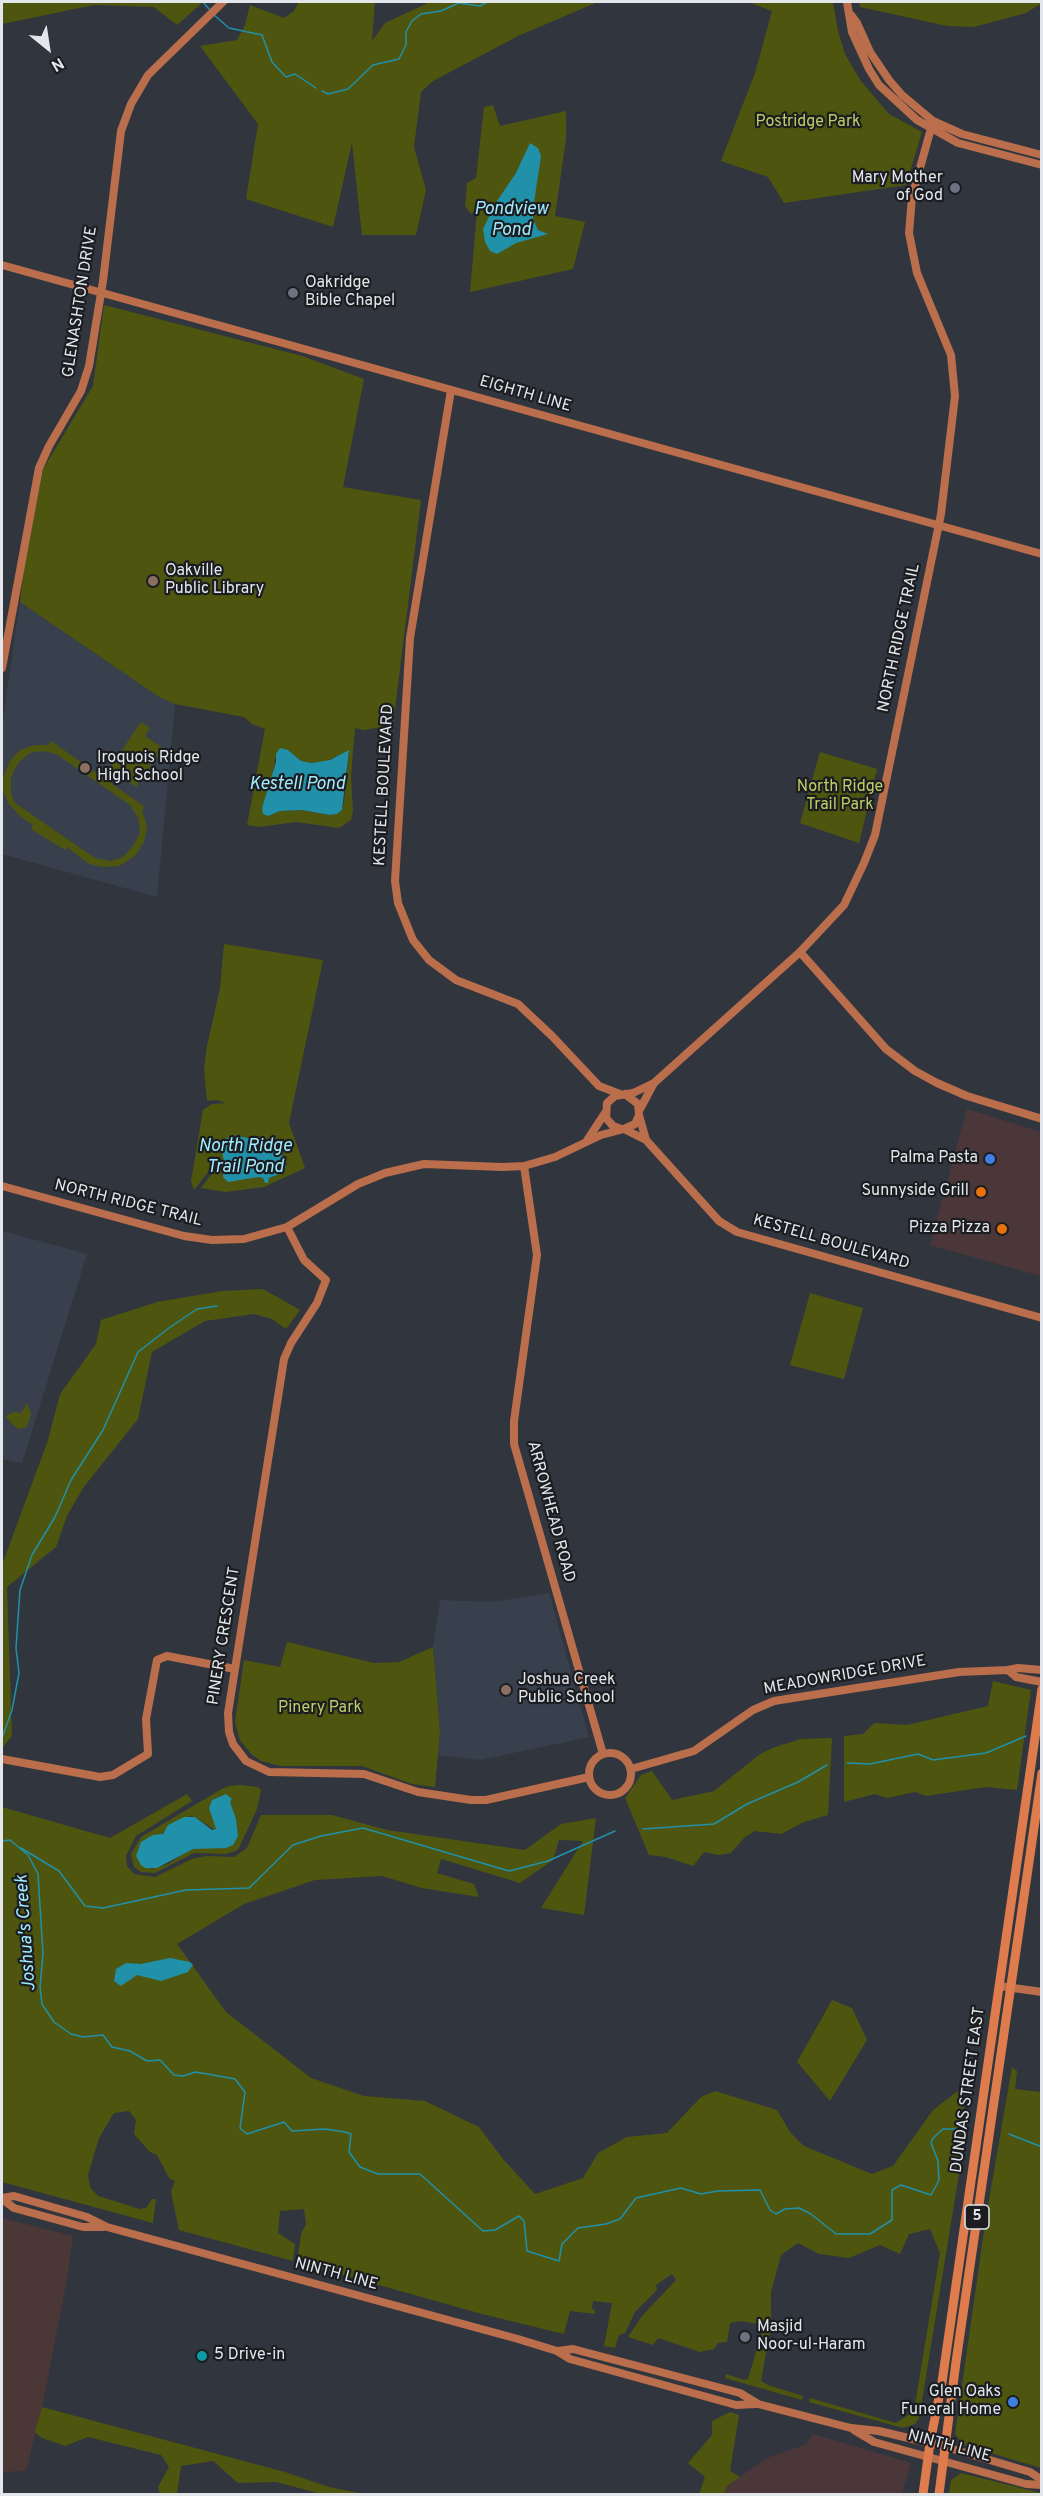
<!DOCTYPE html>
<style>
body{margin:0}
#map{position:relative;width:1043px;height:2496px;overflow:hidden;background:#31363e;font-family:Overpass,sans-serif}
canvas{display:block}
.frame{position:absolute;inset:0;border:3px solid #e3e6eb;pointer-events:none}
.north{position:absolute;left:18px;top:18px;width:60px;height:60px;-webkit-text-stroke:4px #1b1d21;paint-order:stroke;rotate:150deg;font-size:16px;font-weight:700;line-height:24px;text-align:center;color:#e3e6eb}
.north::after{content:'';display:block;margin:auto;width:21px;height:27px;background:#e3e6eb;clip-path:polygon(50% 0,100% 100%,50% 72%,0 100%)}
</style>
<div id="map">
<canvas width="1043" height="2496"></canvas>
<div class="frame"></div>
<div class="north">N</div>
</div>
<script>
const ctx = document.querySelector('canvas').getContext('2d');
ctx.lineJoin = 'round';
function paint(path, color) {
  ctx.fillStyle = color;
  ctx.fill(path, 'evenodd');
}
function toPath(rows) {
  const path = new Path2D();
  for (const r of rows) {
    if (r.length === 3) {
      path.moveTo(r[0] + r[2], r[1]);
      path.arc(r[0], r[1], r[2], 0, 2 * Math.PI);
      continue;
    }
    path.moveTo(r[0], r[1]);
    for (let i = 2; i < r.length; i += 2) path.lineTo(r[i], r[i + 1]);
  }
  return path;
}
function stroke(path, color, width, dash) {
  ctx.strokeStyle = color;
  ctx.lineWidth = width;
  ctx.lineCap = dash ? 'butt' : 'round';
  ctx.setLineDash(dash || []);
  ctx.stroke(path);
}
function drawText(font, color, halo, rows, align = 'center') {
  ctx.font = font + ' Overpass,sans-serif';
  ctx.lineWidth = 4.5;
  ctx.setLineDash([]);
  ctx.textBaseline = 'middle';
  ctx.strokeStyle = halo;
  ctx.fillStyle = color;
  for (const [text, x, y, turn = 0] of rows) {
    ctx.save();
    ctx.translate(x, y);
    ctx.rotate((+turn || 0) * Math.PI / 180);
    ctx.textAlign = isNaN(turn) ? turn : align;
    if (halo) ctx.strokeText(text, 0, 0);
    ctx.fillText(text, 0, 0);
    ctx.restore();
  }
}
paint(toPath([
 [967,1109,1041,1132,1041,1276,930,1245],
 [813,2434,911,2463,902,2494,724,2494,727,2486,767,2458,807,2444]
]), '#4b373a');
paint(toPath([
 [2,2218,73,2236,66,2285,42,2407,26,2471,2,2472]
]), '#4c3737');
paint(toPath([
 [20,602,159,697,175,704,157,897,2,854,2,725],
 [2,1231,87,1254,22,1463,2,1459],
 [549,1593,589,1737,480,1760,438,1755,440,1732,433,1647,440,1600,493,1602]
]), '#38404d');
paint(toPath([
 [2,2,203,2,177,25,154,7,94,5,2,24],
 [299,2,375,2,372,41,385,23,430,2,598,2,518,36,433,81,421,92,414,147,426,190,416,235,362,235,352,143,333,227,246,199,258,124,200,46,237,40,245,25,250,5,284,18,294,11],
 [748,2,833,2,838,31,845,54,860,80,889,114,922,132,906,185,784,203,768,177,721,161,755,73,772,11],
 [859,2,1041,2,1042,3,1026,13,974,27,947,26,860,7],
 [493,105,500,126,566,111,566,139,555,216,585,222,573,269,470,292,477,211,471,214,465,206,467,183,476,178,484,107],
 [104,305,302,356,364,379,343,487,421,500,393,725,364,730,355,728,351,776,353,811,351,820,339,828,296,822,259,827,247,825,265,729,252,724,244,717,175,704,159,697,20,602,24,568,43,469,93,386],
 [288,750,301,761,312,763,325,762,349,751,344,802,342,810,337,814,330,815,302,810,280,811,268,816,262,808,272,780,276,754],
 [141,722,150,728,145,736,163,748,136,787,110,768],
 [51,741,145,807,142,811,147,826,144,842,135,856,119,866,103,867,89,864,67,847,65,850,31,829,33,825,21,817,8,803,3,790,3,778,10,761,20,750,34,745,48,745],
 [43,751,56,754,130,805,138,818,140,833,133,846,123,857,111,861,95,858,15,803,11,793,11,777,18,763,30,753],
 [820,752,877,769,859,843,800,823],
 [224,944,323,960,289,1123,305,1168,264,1187,226,1192,201,1188,222,1160,220,1157,194,1190,191,1181,203,1110,212,1104,226,1103,217,1100,207,1101,204,1069,207,1046,220,988],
 [233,1135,272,1143,283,1154,287,1165,277,1175,269,1178,222,1174],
 [263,1289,300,1310,286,1329,272,1319,254,1314,205,1321,152,1352,138,1419,83,1488,67,1516,56,1547,7,1587,12,1736,3,1747,2,1565,48,1440,60,1394,96,1344,101,1320,157,1302,222,1291],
 [810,1293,863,1308,844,1379,790,1365],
 [27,1403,31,1414,27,1427,19,1429,15,1427,5,1416,14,1412,21,1413],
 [287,1642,374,1663,399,1662,433,1647,440,1732,435,1787,412,1784,362,1766,281,1766,261,1761,251,1754,240,1740,235,1722,244,1660,280,1667],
 [993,1681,1031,1690,1017,1790,986,1787,926,1796,915,1792,887,1798,875,1794,844,1802,844,1736,863,1734,874,1723,907,1725,988,1706],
 [832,1738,828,1815,804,1822,781,1834,755,1831,745,1837,731,1853,719,1855,704,1852,693,1866,666,1857,649,1855,625,1798,641,1775,652,1771,672,1800,714,1791,760,1754,775,1747,801,1739],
 [239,1785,258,1787,261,1790,257,1809,238,1850,226,1854,194,1853,155,1873,141,1872,134,1867,131,1854,141,1837,220,1790,229,1786],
 [225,1795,236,1819,238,1836,189,1850,168,1864,151,1869,153,1835,161,1835,171,1824,190,1816,195,1817,215,1830,216,1827,209,1808,212,1800],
 [187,1794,192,1801,136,1836,126,1856,127,1866,134,1874,155,1877,192,1859,207,1856,234,1857,247,1848,261,1815,332,1815,387,1830,525,1850,561,1824,596,1818,584,1915,541,1908,583,1841,559,1840,553,1860,520,1883,441,1859,437,1873,474,1884,479,1897,422,1888,382,1876,315,1880,244,1904,177,1944,226,2012,311,2078,364,2096,425,2101,479,2127,503,2159,535,2194,583,2178,598,2153,627,2137,667,2133,701,2097,715,2091,777,2110,790,2132,804,2146,872,2174,893,2166,933,2110,958,2091,964,2094,962,2117,968,2119,919,2419,915,2424,903,2428,809,2402,810,2398,896,2423,914,2411,940,2253,930,2229,909,2234,900,2254,880,2245,849,2258,819,2254,798,2243,781,2255,771,2292,771,2325,761,2381,768,2385,803,2396,802,2400,725,2378,726,2374,744,2380,748,2379,764,2325,741,2321,730,2323,727,2342,718,2343,714,2349,700,2352,658,2338,653,2345,628,2337,642,2316,676,2280,672,2274,656,2285,657,2290,635,2312,625,2333,619,2335,615,2348,604,2346,612,2303,593,2301,592,2309,595,2310,595,2314,570,2311,564,2334,482,2314,297,2262,301,2234,306,2224,304,2209,280,2211,278,2233,295,2244,293,2261,179,2230,171,2192,175,2181,169,2178,157,2155,150,2152,134,2134,136,2120,129,2111,114,2113,99,2138,88,2175,90,2187,98,2196,140,2209,146,2208,152,2199,156,2199,153,2223,2,2182,2,1807,110,1838],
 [832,2000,852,2008,867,2040,830,2101,797,2062],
 [1012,2067,1017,2071,1015,2089,1041,2092,1041,2468,964,2445,955,2434,986,2217],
 [42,2407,285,2472,329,2487,364,2494,321,2494,276,2482,238,2483,213,2461,181,2466,177,2494,160,2494,158,2487,169,2467,161,2455,88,2437,65,2446,42,2438,35,2432],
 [730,2412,739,2415,730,2471,740,2477,727,2486,724,2494,699,2494,705,2477,688,2463,712,2435,712,2421],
 [961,2473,1041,2493,1041,2494,949,2494,951,2480]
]), '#4e550f');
paint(toPath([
 [530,143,538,148,541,156,533,209,533,219,538,230,548,234,516,243,497,254,490,251,485,242,483,229,495,204,516,173],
 [280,748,288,750,301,761,312,763,330,760,349,750,342,810,337,814,330,815,302,810,280,811,268,816,263,814,262,808,276,762,276,754],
 [233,1135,272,1143,282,1154,286,1167,277,1175,269,1178,268,1183,265,1183,263,1178,258,1177,228,1182,223,1177,224,1161,221,1147,225,1139],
 [226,1794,232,1799,230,1802,236,1819,238,1836,233,1845,226,1848,193,1849,157,1868,145,1868,141,1865,136,1856,141,1842,153,1835,163,1834,168,1825,184,1817,195,1817,212,1830,216,1829,209,1808,212,1800],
 [170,1958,190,1962,193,1965,188,1972,161,1981,137,1975,121,1986,114,1981,116,1969,126,1963,141,1964]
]), '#2091a9');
stroke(toPath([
 [203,2,209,9],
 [214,15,229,28,262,35,272,62,286,77,295,74,316,88],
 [322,91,328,94,348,89,373,65,399,59,406,45,406,32,412,21,421,14,441,11,459,3,480,6,487,2],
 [2,1738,12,1710,19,1673,16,1648,20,1590,32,1555,55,1517,71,1480,103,1430,138,1352,169,1328,197,1309,217,1306],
 [847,1763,870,1764,918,1754,933,1760,986,1753,1026,1736],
 [643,1829,714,1824,747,1804,798,1782,827,1765],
 [2,1841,10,1840,28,1855,38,1874,43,1954,40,1987,42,2004,54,2022,71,2034,83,2037,103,2035,112,2047,130,2051,147,2061,160,2060,174,2075,183,2076,196,2072,235,2079,245,2092,240,2128,247,2134,284,2122,292,2131,325,2129,345,2132,351,2134,349,2152,360,2167,378,2174,420,2174,483,2231,495,2230,519,2216,524,2221,527,2251,559,2261,562,2244,578,2228,606,2224,620,2219,636,2198,681,2188,701,2194,718,2191,760,2190,770,2210,776,2214,785,2209,799,2208,811,2214,836,2234,870,2234,892,2220,892,2190,901,2185,931,2195,939,2180,938,2161,931,2143,933,2138,943,2129,958,2129],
 [21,1848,59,1871,85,1906,103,1908,186,1890,249,1888,293,1845,321,1836,363,1828,509,1871,548,1861,615,1831],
 [1009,2134,1042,2147]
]), '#2091a9', 1.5);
stroke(toPath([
 [847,2,852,32,869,69,879,85,917,120,958,143,1042,165],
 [851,15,857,23,870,52,889,80,902,95,933,121,962,134,1042,155],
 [2,265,1042,554],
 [451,390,410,638,395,881,398,903,413,940,429,960,456,980,518,1004,552,1036,599,1086,620,1094],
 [2,668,39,468,49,446,81,391,89,366,103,281,121,131,131,104,148,75,223,2],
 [800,952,886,1049,915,1071,937,1083,967,1096,1042,1119],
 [640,1109,654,1083,800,952,844,905,864,863,875,835,941,514,955,396,951,355,917,273,909,233,912,197,933,121],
 [639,1115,646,1140],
 [619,1128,613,1126,606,1118,607,1103,615,1096,633,1093,654,1083],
 [624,1129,646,1140,719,1221,737,1232,1042,1318],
 [586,1142,605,1113],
 [524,1166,537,1255,514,1421,514,1444,603,1754],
 [2,1186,184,1236,212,1240,244,1239,287,1227,358,1184,385,1173,424,1164,502,1167,524,1166,555,1157,601,1135,624,1129,635,1124,639,1115,638,1104,625,1094],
 [287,1227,304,1260,326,1280,317,1303,291,1343,284,1359,228,1713,229,1732,233,1744,246,1761,269,1772,364,1774,418,1792,471,1800,486,1800,589,1777],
 [1008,1670,1016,1677,1042,1682],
 [610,1774,21],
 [2,1759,100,1777,113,1775,148,1754,146,1719,157,1660,167,1656,235,1669],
 [631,1769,694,1751,753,1710,774,1701,959,1672,1008,1670,1018,1668,1042,1670],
 [999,1986,1042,1992],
 [2,2198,14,2196,87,2217,107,2227,518,2339,557,2351,570,2359,736,2405,756,2404],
 [2,2199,14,2208,83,2227,103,2227],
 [558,2351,573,2349,740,2393,758,2404,851,2428,879,2431,946,2447,1030,2472,1042,2480],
 [854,2430,874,2442,1026,2484,1042,2485]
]), '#ba6e4b', 8);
stroke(toPath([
 [923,2494,930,2443,942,2382,1042,1689],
 [939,2494,956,2362,1042,1773]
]), '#de7c4e', 9);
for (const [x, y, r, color] of [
 [955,188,6,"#6b7280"],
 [293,293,6,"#6b7280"],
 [153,581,6,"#8d6e63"],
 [85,768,6,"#8d6e63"],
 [990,1159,6,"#3f7fe0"],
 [981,1192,6,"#e8710a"],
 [1002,1229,6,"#e8710a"],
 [506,1690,6,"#8d6e63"],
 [745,2337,6,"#6b7280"],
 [202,2356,6,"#0f9aa8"],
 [1013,2402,6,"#3f7fe0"]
]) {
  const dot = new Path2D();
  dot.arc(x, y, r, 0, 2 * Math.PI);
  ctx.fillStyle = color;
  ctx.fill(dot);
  stroke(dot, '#1b1d21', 2);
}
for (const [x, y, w] of [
 [977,2217,24]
]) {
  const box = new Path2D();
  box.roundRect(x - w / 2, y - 12, w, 24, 4.5);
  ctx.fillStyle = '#1b1d21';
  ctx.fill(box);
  stroke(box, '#e3e6eb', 1.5);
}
drawText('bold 15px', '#e3e6eb', null, [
 ["5",977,2217]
]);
drawText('16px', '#c0ce66', '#1b1d21', [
 ["Postridge Park",808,123],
 ["North Ridge",840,788],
 ["Trail Park",840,806],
 ["Pinery Park",320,1709]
]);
drawText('16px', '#e3e6eb', '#1b1d21', [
 ["Mary Mother",943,179,"right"],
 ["of God",943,197,"right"],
 ["Oakridge",305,284],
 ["Bible Chapel",305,302],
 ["Oakville",165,572],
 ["Public Library",165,590],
 ["Iroquois Ridge",97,759],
 ["High School",97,777],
 ["Palma Pasta",978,1159,"right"],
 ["Sunnyside Grill",969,1192,"right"],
 ["Pizza Pizza",990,1229,"right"],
 ["Joshua Creek",518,1681],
 ["Public School",518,1699],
 ["Masjid",757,2328],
 ["Noor-ul-Haram",757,2346],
 ["5 Drive-in",214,2356],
 ["Glen Oaks",1001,2393,"right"],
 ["Funeral Home",1001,2411,"right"]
], 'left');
drawText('16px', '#e3e6eb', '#1b1d21', [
 ["GLENASHTON DRIVE",81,302,-81],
 ["EIGHTH LINE",525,395,16],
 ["NORTH RIDGE TRAIL",900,638,-78],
 ["KESTELL BOULEVARD",385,785,-87],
 ["NORTH RIDGE TRAIL",128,1204,14],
 ["KESTELL BOULEVARD",831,1243,16],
 ["ARROWHEAD ROAD",550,1512,75],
 ["PINERY CRESCENT",225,1636,-81],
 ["MEADOWRIDGE DRIVE",845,1676,-10],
 ["DUNDAS STREET EAST",969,2090,-82],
 ["NINTH LINE",336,2275,15],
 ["NINTH LINE",949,2447,15]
]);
drawText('italic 18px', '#a0ebff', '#1b1d21', [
 ["Pondview",511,210],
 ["Pond",511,231],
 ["Kestell Pond",297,785],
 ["North Ridge",245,1147],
 ["Trail Pond",245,1168],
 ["Joshua's Creek",27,1933,-94]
]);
</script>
